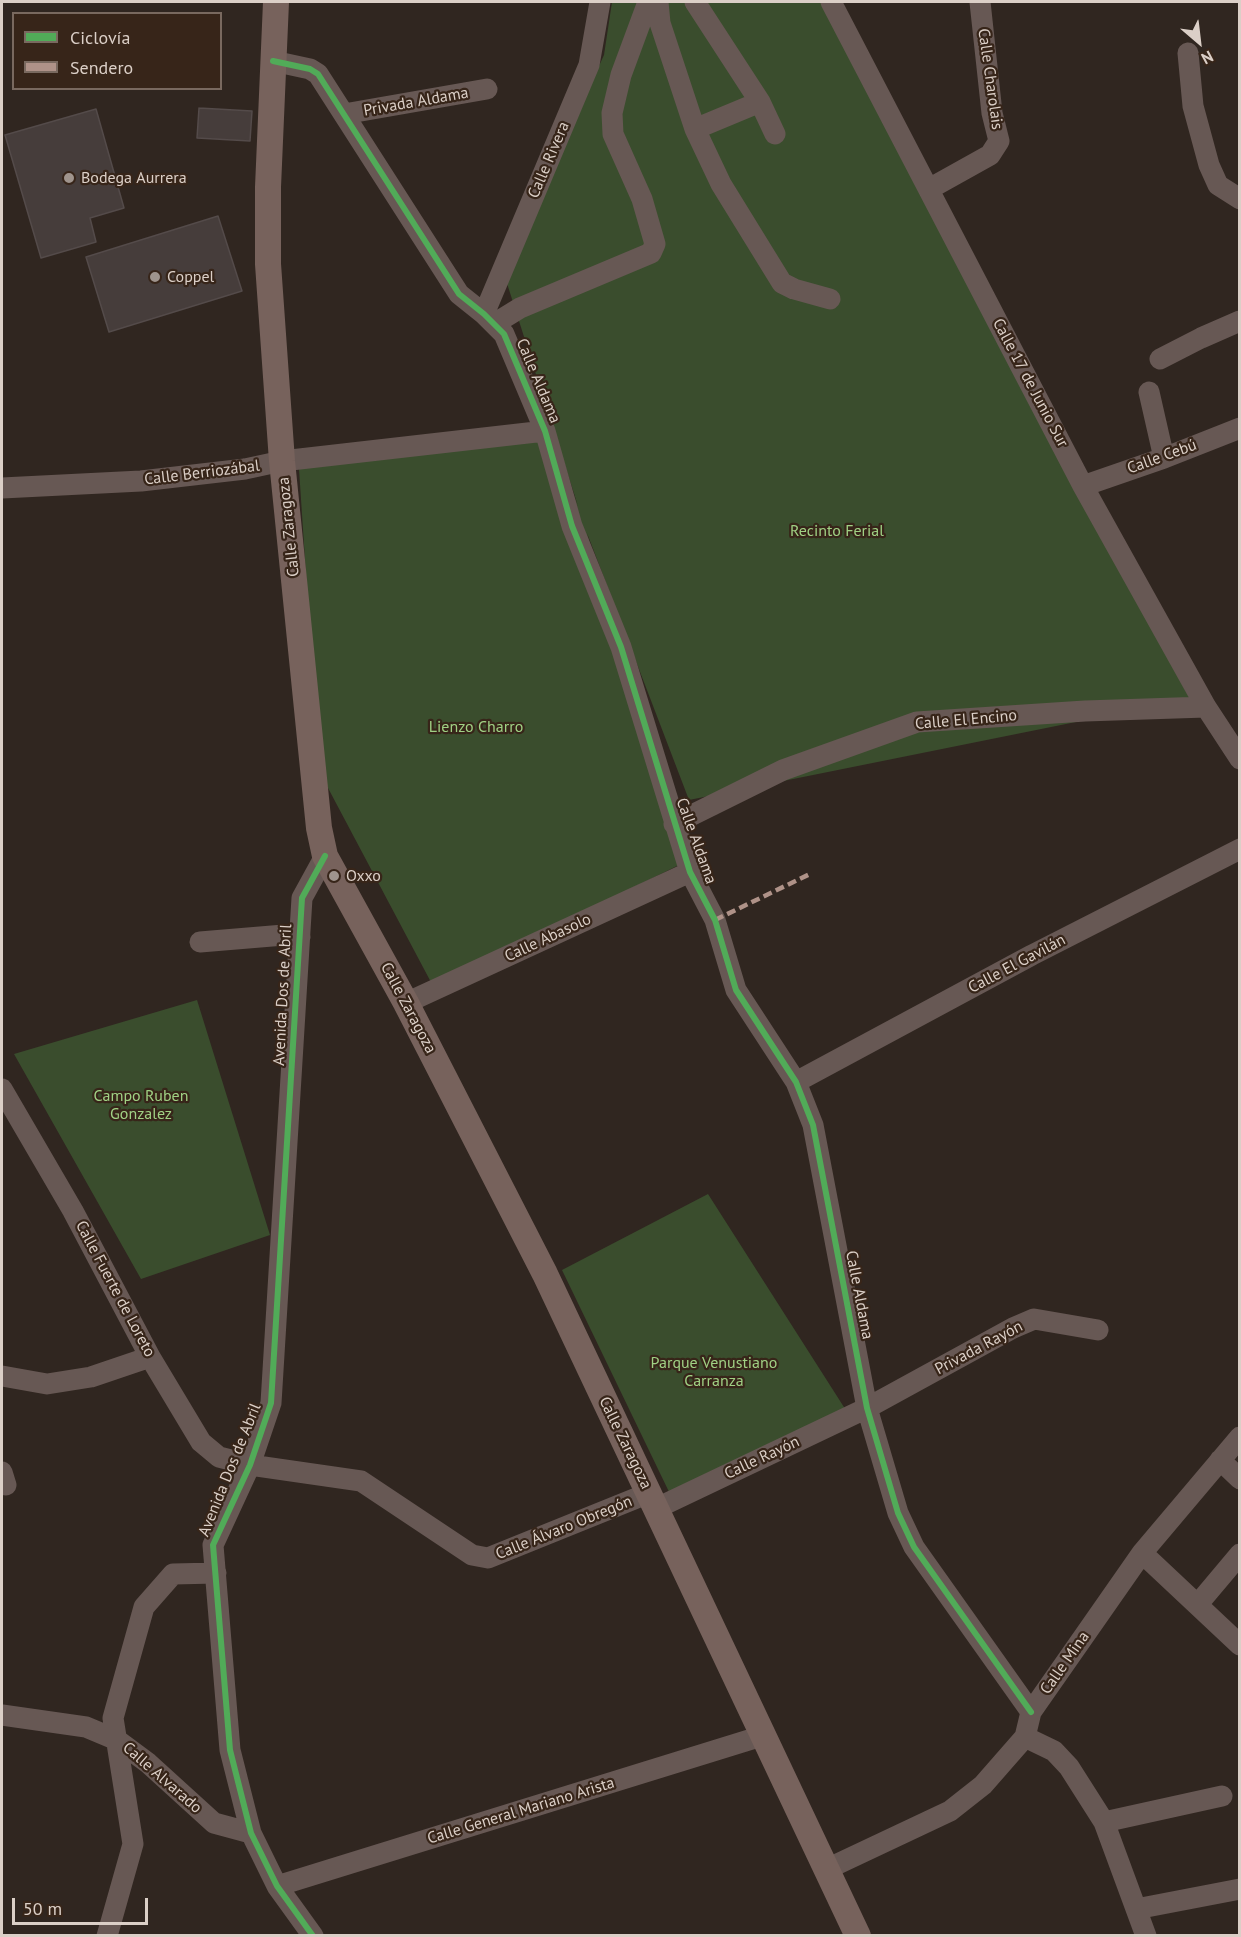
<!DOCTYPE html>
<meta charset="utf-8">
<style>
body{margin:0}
#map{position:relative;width:1241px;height:1937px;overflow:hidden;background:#302620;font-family:"PT Sans",sans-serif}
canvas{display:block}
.frame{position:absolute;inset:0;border:3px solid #dbcfc7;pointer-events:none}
.legend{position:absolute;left:12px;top:12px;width:210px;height:78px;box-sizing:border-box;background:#372519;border:2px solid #79695f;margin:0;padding:8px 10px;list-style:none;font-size:18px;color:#dbcfc7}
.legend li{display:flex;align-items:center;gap:12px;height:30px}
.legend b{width:30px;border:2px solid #79695f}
.north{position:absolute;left:1169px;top:12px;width:60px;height:60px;-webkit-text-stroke:4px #372519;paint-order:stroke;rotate:152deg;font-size:16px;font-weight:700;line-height:24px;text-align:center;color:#dbcfc7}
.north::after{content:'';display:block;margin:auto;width:21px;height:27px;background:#dbcfc7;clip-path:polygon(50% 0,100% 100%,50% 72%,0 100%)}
.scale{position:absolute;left:12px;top:1898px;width:136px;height:27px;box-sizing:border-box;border:3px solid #dbcfc7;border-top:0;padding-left:8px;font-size:18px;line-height:21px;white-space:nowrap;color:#dbcfc7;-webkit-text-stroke:4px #372519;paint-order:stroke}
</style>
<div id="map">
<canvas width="1241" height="1937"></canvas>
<div class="frame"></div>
<ul class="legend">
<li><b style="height:8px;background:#51ab58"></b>Ciclovía</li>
<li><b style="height:8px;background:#af9288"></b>Sendero</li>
</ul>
<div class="north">N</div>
<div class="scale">50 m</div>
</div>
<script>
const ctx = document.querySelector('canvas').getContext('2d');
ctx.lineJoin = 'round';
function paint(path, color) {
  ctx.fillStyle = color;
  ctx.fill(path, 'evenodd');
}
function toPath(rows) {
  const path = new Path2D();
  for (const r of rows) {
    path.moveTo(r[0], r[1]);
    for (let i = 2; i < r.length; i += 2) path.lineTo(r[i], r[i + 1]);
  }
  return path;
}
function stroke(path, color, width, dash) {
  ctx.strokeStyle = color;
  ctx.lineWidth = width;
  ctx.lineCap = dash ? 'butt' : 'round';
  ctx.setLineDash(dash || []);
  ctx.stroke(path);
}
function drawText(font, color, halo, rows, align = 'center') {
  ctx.font = font + ' "PT Sans",sans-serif';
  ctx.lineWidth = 4.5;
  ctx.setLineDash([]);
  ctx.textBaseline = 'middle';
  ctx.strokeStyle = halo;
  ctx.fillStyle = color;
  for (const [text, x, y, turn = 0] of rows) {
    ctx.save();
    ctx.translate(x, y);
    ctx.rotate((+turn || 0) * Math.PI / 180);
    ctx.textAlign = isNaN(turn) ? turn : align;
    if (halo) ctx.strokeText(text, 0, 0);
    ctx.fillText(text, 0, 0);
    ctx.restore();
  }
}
paint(toPath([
 [612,2,821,2,1190,699,689,800,587,533,679,865,433,986,319,771,299,469,547,425,578,506,504,274,604,55],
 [197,1000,270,1235,141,1279,14,1054],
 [708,1194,849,1415,671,1496,562,1270]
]), '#3a4d2d');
const building = toPath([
 [199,108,252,111,250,141,197,138,199,108],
 [96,109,124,208,90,218,96,242,41,258,5,135,96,109],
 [218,216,242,291,109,332,86,257,218,216]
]);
paint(building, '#463d3b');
stroke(building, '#544b4a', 1.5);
stroke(toPath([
 [658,2,660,23,695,129],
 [695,2,760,102,775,134],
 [831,2,1083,486,1206,707,1240,759],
 [1188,53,1193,106,1209,165,1218,185,1240,199],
 [273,61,310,69,318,74,459,294,484,314,504,334,545,431,572,526,621,647,690,872,715,920,736,990,796,1082,813,1125,867,1408,898,1513,914,1547,1031,1712],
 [760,102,695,129,721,184,782,283,794,289,830,299],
 [344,114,487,89],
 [929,189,990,155,999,141,992,113,980,2],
 [484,314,589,65,600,2],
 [494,324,520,308,651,253,655,244,642,199,613,134,612,113,621,75,648,2],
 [1160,359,1201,338,1240,321],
 [1149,392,1164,458],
 [1083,486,1164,458,1240,428],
 [2,488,141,481,245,469,282,461,545,431],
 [674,824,783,770,917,722,1085,711,1206,707],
 [200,942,284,935,300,937],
 [406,1003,690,872],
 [796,1082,1032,955,1240,849],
 [2,1089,73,1211,150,1357,201,1442,219,1457,250,1465,361,1481,472,1555,488,1558,649,1493],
 [2,1376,47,1384,91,1377,150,1357],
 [1220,1460,1240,1479],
 [2,1472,6,1485],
 [657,1508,867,1408,1013,1328,1034,1319,1098,1330],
 [1142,1553,1240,1645],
 [1198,1604,1240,1554],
 [2,1715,86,1727,117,1740,148,1763,214,1823,251,1833],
 [1025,1737,1054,1751,1069,1767,1104,1822,1146,1936],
 [1104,1822,1222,1796],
 [827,1869,950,1811,983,1785,1025,1737,1031,1712,1142,1553,1240,1437],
 [277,1886,765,1735],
 [1136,1909,1240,1889],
 [107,1936,133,1844,113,1718,144,1607,173,1574,216,1573],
 [313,1936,277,1886,251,1833,230,1750,213,1545,250,1465,271,1403,302,898,325,856]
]), '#675854', 21);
stroke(toPath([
 [276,2,268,187,268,264,282,461,319,828,325,856,406,1003,545,1274,858,1936]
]), '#77625c', 26);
stroke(toPath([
 [715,920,812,873]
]), '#af9288', 4.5, [9, 4.5]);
stroke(toPath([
 [273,61,310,69,318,74,459,294,484,314,504,334,545,431,572,526,621,647,690,872,715,920,736,990,796,1082,813,1125,867,1408,898,1513,914,1547,1031,1712],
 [313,1936,277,1886,251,1833,230,1750,213,1545,250,1465,271,1403,302,898,325,856]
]), '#51ab58', 6);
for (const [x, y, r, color] of [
 [69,178,6,"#9f948d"],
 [155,277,6,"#9f948d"],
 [334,876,6,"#9f948d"]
]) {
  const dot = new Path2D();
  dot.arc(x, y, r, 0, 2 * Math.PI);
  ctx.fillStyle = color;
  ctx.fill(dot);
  stroke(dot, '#372519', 2);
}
drawText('16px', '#dbcfc7', '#372519', [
 ["Calle Charolais",990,79,82],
 ["Privada Aldama",416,102,-10],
 ["Calle Rivera",549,160,-67],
 ["Calle Aldama",538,381,67],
 ["Calle 17 de Junio Sur",1030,383,62],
 ["Calle Cebú",1162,457,-20],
 ["Calle Berriozábal",202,473,-7],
 ["Calle Zaragoza",289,527,-96],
 ["Calle El Encino",966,720,-5],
 ["Calle Aldama",696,841,70],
 ["Calle Abasolo",548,938,-25],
 ["Calle El Gavilán",1017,964,-28],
 ["Avenida Dos de Abril",283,995,-87],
 ["Calle Zaragoza",408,1008,62],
 ["Calle Fuerte de Loreto",115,1289,62],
 ["Calle Aldama",859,1295,79],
 ["Privada Rayón",979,1348,-28],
 ["Calle Zaragoza",625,1443,64],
 ["Calle Rayón",762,1458,-25],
 ["Avenida Dos de Abril",230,1470,-68],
 ["Calle Álvaro Obregón",564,1528,-22],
 ["Calle Mina",1065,1663,-55],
 ["Calle Alvarado",162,1778,41],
 ["Calle General Mariano Arista",521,1811,-17]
]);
drawText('16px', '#dbcfc7', '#372519', [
 ["Bodega Aurrera",81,178],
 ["Coppel",167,277],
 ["Oxxo",346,876]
], 'left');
drawText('16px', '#a0d184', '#372519', [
 ["Recinto Ferial",837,531],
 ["Lienzo Charro",476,727],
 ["Campo Ruben",141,1096],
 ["Gonzalez",141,1114],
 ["Parque Venustiano",714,1363],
 ["Carranza",714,1381]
]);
</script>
